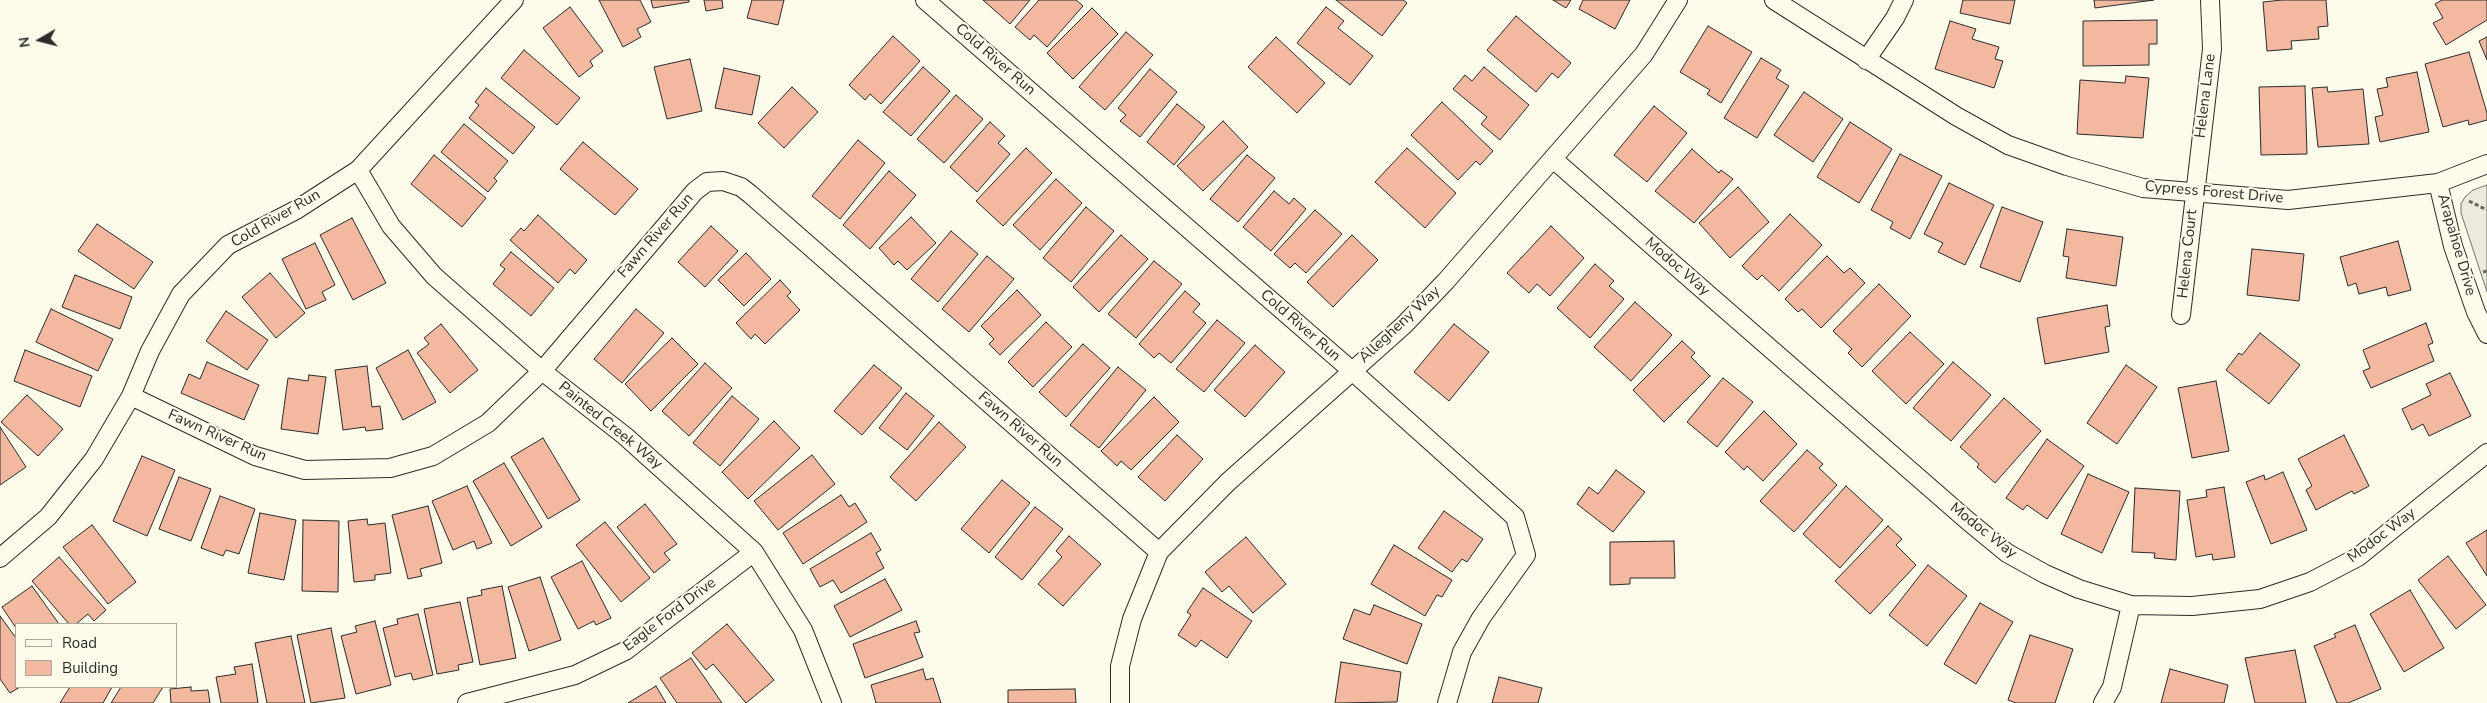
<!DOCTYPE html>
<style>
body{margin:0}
#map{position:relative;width:2487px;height:703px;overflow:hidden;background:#fdfbea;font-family:"Nunito Sans",sans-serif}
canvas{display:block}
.legend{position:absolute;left:15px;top:623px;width:162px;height:65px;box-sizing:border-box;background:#fdfbea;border:1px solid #a9a89e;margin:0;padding:6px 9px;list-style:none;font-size:15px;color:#2b2b2b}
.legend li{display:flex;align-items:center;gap:10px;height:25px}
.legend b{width:25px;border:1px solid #a9a89e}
.north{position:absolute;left:15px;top:15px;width:50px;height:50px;-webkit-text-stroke:4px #fdfbea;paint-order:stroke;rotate:262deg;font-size:14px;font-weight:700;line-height:20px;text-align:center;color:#2b2b2b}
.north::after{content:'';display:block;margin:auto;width:18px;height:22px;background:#2b2b2b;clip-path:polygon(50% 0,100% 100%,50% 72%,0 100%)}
</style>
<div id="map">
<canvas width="2487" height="703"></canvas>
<ul class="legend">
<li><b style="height:6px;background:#fdfbea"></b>Road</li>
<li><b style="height:14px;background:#f2b8a0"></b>Building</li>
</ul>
<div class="north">N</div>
</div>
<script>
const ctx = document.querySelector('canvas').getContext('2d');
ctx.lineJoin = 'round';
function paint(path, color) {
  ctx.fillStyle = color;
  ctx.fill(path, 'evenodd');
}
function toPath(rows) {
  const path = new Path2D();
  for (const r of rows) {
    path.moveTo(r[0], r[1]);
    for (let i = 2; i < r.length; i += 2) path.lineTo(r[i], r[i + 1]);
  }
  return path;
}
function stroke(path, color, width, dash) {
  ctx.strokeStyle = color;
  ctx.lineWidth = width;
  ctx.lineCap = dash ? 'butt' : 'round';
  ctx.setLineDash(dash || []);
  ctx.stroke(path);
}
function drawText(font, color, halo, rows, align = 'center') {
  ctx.font = font + ' "Nunito Sans",sans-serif';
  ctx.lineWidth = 4;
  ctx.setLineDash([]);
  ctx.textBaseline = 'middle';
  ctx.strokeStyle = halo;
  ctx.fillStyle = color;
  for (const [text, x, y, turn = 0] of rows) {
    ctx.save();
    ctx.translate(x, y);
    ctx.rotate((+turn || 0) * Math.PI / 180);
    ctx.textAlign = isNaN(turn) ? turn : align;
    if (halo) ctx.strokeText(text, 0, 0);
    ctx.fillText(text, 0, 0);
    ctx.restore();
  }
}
const green = toPath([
 [2487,185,2487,292,2461,213,2461,204,2465,197,2473,190,2487,185]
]);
paint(green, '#ecebdb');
stroke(green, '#74746e', 1);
const building = toPath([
 [599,0,640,0,651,22,637,29,641,37,623,47,599,0],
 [651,0,689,0,689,2,653,8,651,0],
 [704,0,722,0,723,8,706,11,704,0],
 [752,0,784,0,778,25,747,18,752,0],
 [983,0,1030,0,1010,24,983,0],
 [1039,0,1076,0,1083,6,1047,47,1034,35,1030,40,1015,27,1039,0],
 [1336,0,1403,0,1407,3,1382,36,1336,0],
 [1553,0,1571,0,1566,8,1553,0],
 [1583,0,1630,0,1615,29,1579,9,1583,0],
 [1963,0,2015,0,2010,24,1960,13,1963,0],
 [2094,0,2154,0,2095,8,2094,0],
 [2282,0,2326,0,2328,26,2318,27,2319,39,2291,41,2292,49,2267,51,2263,2,2282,0],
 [2442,0,2487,0,2487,20,2446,45,2433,23,2443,18,2435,4,2442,0],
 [570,7,603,51,590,61,593,66,579,77,543,28,570,7],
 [1326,7,1344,21,1338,28,1373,56,1350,85,1297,43,1326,7],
 [1092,8,1118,34,1073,79,1047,53,1092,8],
 [1516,16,1571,63,1558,78,1552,73,1536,92,1487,50,1516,16],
 [2157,20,2157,44,2149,44,2149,65,2083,66,2083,21,2157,20],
 [1950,21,1976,29,1972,39,1999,47,1995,59,2003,61,1994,88,1935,69,1950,21],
 [1708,26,1752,52,1721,103,1707,94,1710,90,1680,72,1708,26],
 [1126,32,1153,55,1105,110,1079,87,1126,32],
 [893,36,920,61,881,104,870,94,865,100,849,85,893,36],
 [1276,37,1325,83,1297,113,1248,67,1276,37],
 [2487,37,2487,60,2479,41,2487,37],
 [524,50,580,98,557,125,501,78,524,50],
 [2469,52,2487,113,2487,120,2469,125,2468,120,2443,127,2425,64,2469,52],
 [1761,58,1781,70,1776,78,1789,86,1757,138,1724,118,1761,58],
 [690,59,702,111,667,119,654,67,690,59],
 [923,67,950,91,911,136,883,112,923,67],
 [1484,67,1529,105,1500,140,1481,124,1487,117,1453,89,1465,75,1472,81,1484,67],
 [724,68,760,76,752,115,715,108,724,68],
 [1150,69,1177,92,1140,137,1120,121,1126,115,1118,108,1150,69],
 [2417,72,2429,132,2380,142,2375,117,2383,115,2377,89,2388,87,2386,78,2417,72],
 [2126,76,2149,78,2143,138,2077,134,2080,80,2125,83,2126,76],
 [2305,86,2307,154,2261,155,2259,87,2305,86],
 [792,87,818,112,784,148,758,123,792,87],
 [2327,87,2328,92,2363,89,2369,144,2318,147,2312,88,2327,87],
 [486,88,535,127,513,154,469,118,479,105,475,102,486,88],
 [1804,92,1843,119,1813,162,1774,135,1804,92],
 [956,95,983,119,944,163,917,139,956,95],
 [1442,102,1493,151,1480,165,1476,161,1458,180,1411,135,1442,102],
 [1177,104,1205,127,1174,165,1147,142,1177,104],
 [1654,106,1687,133,1647,182,1614,155,1654,106],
 [1223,121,1248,147,1203,191,1177,166,1223,121],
 [990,122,1005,136,998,143,1010,154,977,192,950,167,990,122],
 [1850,122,1892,149,1859,203,1817,177,1850,122],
 [464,124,508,161,494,178,497,181,488,192,441,152,464,124],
 [858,140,885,163,840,219,812,196,858,140],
 [583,142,638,189,615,215,560,169,583,142],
 [1026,148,1052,173,1003,226,976,201,1026,148],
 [1407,148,1456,193,1425,228,1375,182,1407,148],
 [1692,149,1719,173,1721,170,1733,179,1694,223,1655,191,1692,149],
 [1900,154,1942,176,1910,239,1890,228,1893,222,1871,210,1900,154],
 [434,155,486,198,462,227,411,184,434,155],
 [1247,155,1275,178,1238,222,1210,199,1247,155],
 [889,171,916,195,870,249,843,225,889,171],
 [1056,179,1082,203,1040,250,1013,225,1056,179],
 [1949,183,1994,205,1965,265,1938,252,1943,243,1924,234,1949,183],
 [1738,187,1769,222,1730,258,1699,223,1738,187],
 [1274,191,1289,204,1294,198,1306,209,1271,251,1243,227,1274,191],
 [1086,207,1114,231,1071,282,1043,258,1086,207],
 [2002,207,2043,222,2020,282,1980,267,2002,207],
 [1315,210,1342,234,1306,273,1295,263,1290,268,1274,254,1315,210],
 [1790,214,1822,245,1779,291,1762,275,1757,280,1742,266,1790,214],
 [538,215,587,260,575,274,570,269,558,283,510,240,521,228,524,231,538,215],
 [911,217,936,243,907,270,898,261,894,265,879,248,911,217],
 [352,218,386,283,353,300,320,235,352,218],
 [97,224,153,262,134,289,78,251,97,224],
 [711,226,738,251,705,287,678,262,711,226],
 [1551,226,1584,258,1550,296,1537,284,1529,293,1507,273,1551,226],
 [2067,229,2123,237,2116,286,2066,278,2069,257,2063,256,2067,229],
 [951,231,978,254,938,302,911,279,951,231],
 [1121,235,1148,259,1099,312,1073,287,1121,235],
 [1352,235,1378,260,1333,307,1307,282,1352,235],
 [2398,241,2411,290,2388,296,2386,287,2359,294,2356,283,2348,286,2340,257,2398,241],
 [315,243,335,285,322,292,326,300,306,309,282,259,315,243],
 [2252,249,2304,254,2299,301,2247,295,2252,249],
 [511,252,554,288,531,316,493,284,505,269,500,265,511,252],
 [746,253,771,279,744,306,718,280,746,253],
 [987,256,1014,279,969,332,942,309,987,256],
 [1827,256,1844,273,1850,268,1865,283,1821,328,1802,309,1798,312,1785,299,1827,256],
 [1154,261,1182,284,1136,338,1108,314,1154,261],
 [1595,264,1614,281,1609,286,1624,299,1590,338,1557,308,1595,264],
 [270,273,305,313,276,338,242,297,270,273],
 [75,275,132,297,120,329,62,307,75,275],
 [780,280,791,292,787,296,800,310,765,344,755,334,751,339,736,323,780,280],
 [1879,284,1911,316,1862,367,1848,353,1852,349,1833,331,1879,284],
 [1017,290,1041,315,1000,355,989,344,994,339,981,326,1017,290],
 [1185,291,1200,304,1193,312,1206,323,1171,363,1159,353,1154,358,1139,344,1185,291],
 [1635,302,1672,335,1631,381,1594,347,1635,302],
 [2107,305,2110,326,2105,327,2109,352,2045,364,2037,318,2107,305],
 [51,309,113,339,98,371,36,342,51,309],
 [636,309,664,333,622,383,594,359,636,309],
 [226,311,268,340,247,370,206,341,226,311],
 [1217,320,1245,343,1204,392,1176,369,1217,320],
 [1046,322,1072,347,1033,387,1008,362,1046,322],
 [2426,323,2433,343,2428,345,2434,361,2371,388,2363,371,2370,368,2363,350,2426,323],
 [441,324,478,370,450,393,417,353,429,344,424,338,441,324],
 [1454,324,1489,352,1449,401,1414,372,1454,324],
 [1910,332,1944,364,1906,404,1872,371,1910,332],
 [2260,333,2300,365,2269,404,2226,370,2239,353,2242,355,2260,333],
 [672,338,698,364,651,411,625,384,672,338],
 [1682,341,1695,353,1691,357,1710,376,1664,422,1633,390,1682,341],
 [1083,344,1110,368,1066,417,1039,392,1083,344],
 [1255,345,1285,372,1245,417,1214,390,1255,345],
 [25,350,92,376,80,407,14,381,25,350],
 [408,350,436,402,403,420,376,368,408,350],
 [207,362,259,385,244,420,181,393,189,374,200,379,207,362],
 [1953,362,1991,395,1951,441,1913,408,1953,362],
 [705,363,732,388,689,436,662,411,705,363],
 [874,365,902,388,862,435,834,411,874,365],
 [2126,365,2157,387,2117,444,2087,423,2126,365],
 [367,366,372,407,380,406,383,429,366,431,365,427,343,430,335,370,367,366],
 [1118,367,1146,390,1099,448,1070,425,1118,367],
 [2450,373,2471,416,2429,436,2423,424,2412,430,2402,409,2431,395,2426,384,2450,373],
 [309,375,326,377,318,434,281,429,288,378,308,381,309,375],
 [1723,378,1753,402,1717,447,1687,422,1723,378],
 [2216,381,2229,451,2192,458,2178,388,2216,381],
 [906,393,934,416,907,450,879,428,906,393],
 [27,395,63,429,38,456,1,422,27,395],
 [732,396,759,419,720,466,693,443,732,396],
 [1154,397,1179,422,1131,470,1121,461,1117,466,1101,451,1154,397],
 [2004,398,2041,431,1995,483,1977,467,1979,464,1960,447,2004,398],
 [1764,411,1797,444,1763,481,1747,466,1744,470,1725,452,1764,411],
 [774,421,800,448,748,499,722,472,774,421],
 [939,422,966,447,916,501,890,477,939,422],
 [0,427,26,467,0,485,0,427],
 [1177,435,1203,459,1165,501,1138,477,1177,435],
 [2344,435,2369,486,2354,494,2352,491,2316,510,2306,490,2312,486,2298,459,2344,435],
 [543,438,580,500,548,519,511,457,543,438],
 [2047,439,2084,466,2047,519,2027,505,2023,510,2006,498,2047,439],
 [1807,450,1823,464,1819,468,1837,485,1794,532,1760,501,1807,450],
 [812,455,835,484,778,530,754,501,812,455],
 [142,456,175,470,147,536,113,521,142,456],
 [504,463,542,527,511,546,473,481,504,463],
 [1616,470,1645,492,1613,532,1577,504,1589,487,1598,494,1616,470],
 [2283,472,2307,530,2271,544,2246,482,2264,475,2265,480,2283,472],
 [2088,474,2129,492,2102,553,2061,534,2088,474],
 [179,477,211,489,191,541,159,529,179,477],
 [1002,480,1030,503,989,553,961,529,1002,480],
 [467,486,492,543,477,549,474,541,453,550,432,501,467,486],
 [1846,486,1883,520,1840,568,1803,534,1846,486],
 [2224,487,2235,557,2213,560,2212,554,2196,557,2187,500,2207,497,2206,490,2224,487],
 [2135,488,2180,491,2176,560,2154,558,2155,553,2132,552,2135,488],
 [841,495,849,507,855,503,867,522,803,564,783,533,841,495],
 [220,496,255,509,239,554,226,550,223,556,201,548,220,496],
 [645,504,677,544,664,553,670,560,654,573,617,527,645,504],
 [428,506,442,563,420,569,422,576,408,579,392,515,428,506],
 [1035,507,1063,529,1022,580,995,557,1035,507],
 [1444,511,1483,539,1467,562,1462,559,1452,572,1418,548,1444,511],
 [260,513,296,520,284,580,248,573,260,513],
 [367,519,368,525,385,523,391,573,375,575,375,580,354,582,348,521,367,519],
 [303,520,339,521,338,592,302,591,303,520],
 [605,522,650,578,621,602,576,545,605,522],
 [92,525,136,582,108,604,63,547,92,525],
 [1888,526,1902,539,1896,545,1916,565,1870,614,1835,581,1888,526],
 [2487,530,2487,576,2466,543,2487,530],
 [871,533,881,550,876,553,884,568,841,593,833,580,820,587,810,569,871,533],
 [1069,536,1101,564,1063,606,1038,584,1062,557,1056,551,1069,536],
 [1246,537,1286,584,1253,613,1229,586,1222,592,1205,572,1246,537],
 [1674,541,1675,578,1630,578,1630,584,1610,585,1610,542,1674,541],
 [1394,545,1452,580,1442,597,1437,595,1425,616,1371,584,1394,545],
 [2448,556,2486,605,2456,629,2418,580,2448,556],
 [59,557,106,610,94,621,88,614,76,624,69,624,32,581,59,557],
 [582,561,611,618,596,625,594,621,578,629,551,577,582,561],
 [1928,565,1967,596,1927,646,1889,615,1928,565],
 [540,577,561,640,529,651,508,587,540,577],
 [885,579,902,610,850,637,834,606,885,579],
 [32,586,59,624,16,624,16,628,2,607,32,586],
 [502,586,516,658,480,665,467,598,482,595,481,590,502,586],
 [1203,588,1252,621,1227,658,1201,640,1196,647,1178,635,1191,615,1187,612,1203,588],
 [2410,590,2444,648,2404,672,2370,614,2410,590],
 [460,602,473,662,458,665,459,670,437,674,424,609,460,602],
 [1980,603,2013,622,1976,684,1944,664,1980,603],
 [1374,605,1422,624,1407,664,1343,639,1354,609,1370,615,1374,605],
 [418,614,433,675,413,680,411,673,395,677,383,628,398,624,397,619,418,614],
 [0,616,16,638,16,687,20,687,10,693,0,679,0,616],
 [375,621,391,685,356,694,341,636,357,632,355,626,375,621],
 [916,621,920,632,914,633,923,657,865,678,853,644,916,621],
 [727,624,774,680,746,703,713,664,706,670,692,653,727,624],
 [2355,625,2381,689,2348,703,2337,703,2314,646,2336,637,2334,634,2355,625],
 [331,628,345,698,311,703,297,635,331,628],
 [2030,635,2073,649,2055,703,2016,703,2008,700,2030,635],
 [291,636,305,703,267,703,255,643,291,636],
 [2295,650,2306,703,2255,703,2245,658,2295,650],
 [691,658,722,703,677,703,660,678,691,658],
 [1341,662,1401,672,1397,702,1335,703,1341,662],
 [252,664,258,703,221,703,216,677,236,674,234,667,252,664],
 [923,669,926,680,933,678,941,703,876,703,871,685,923,669],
 [2170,669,2228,685,2224,703,2161,703,2170,669],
 [1499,677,1542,688,1538,703,1492,703,1499,677],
 [656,686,666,703,628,703,656,686],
 [70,687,112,687,103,703,60,703,70,687],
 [121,687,163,687,153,703,111,703,121,687],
 [191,687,191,691,208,690,210,703,171,703,170,689,191,687],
 [1075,689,1076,703,1008,703,1008,690,1075,689]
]);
paint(building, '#f2b8a0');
stroke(building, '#2b2b2b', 1);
const minor = toPath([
 [925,0,1351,370,1515,517,1526,555,1481,618,1462,652,1447,703],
 [1774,0,1956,116,2008,145,2067,166,2143,188,2288,200,2438,183,2487,164],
 [1866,60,1895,18,1904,0],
 [1553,159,1968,521,2007,553,2045,574,2079,589,2131,605,2192,606,2260,599,2310,582,2358,557,2487,453],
 [358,170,391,226,434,276,542,371,625,436,754,552,803,630,832,703],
 [2438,183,2453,246,2476,312,2487,334],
 [2181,315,2212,49,2210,0],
 [131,396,255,456,305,470,390,468,433,456,488,423,542,371,695,191,707,182,723,181,741,187,750,194,1159,552],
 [0,558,48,517,94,459,131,396,150,351,181,294,228,245,296,210,358,170,514,0],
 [467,703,575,675,625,651,754,552],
 [1120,703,1120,666,1132,619,1159,552,1228,482,1404,325,1446,281,1644,54,1678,0],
 [2103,703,2112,687,2131,605]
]);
stroke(minor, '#2b2b2b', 20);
stroke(toPath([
 [2469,201,2487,210],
 [2483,272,2487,271]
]), '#6a6964', 3, [4, 2.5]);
stroke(minor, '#fdfbea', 18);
drawText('15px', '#2b2b2b', '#fdfbea', [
 ["Cold River Run",995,60,41],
 ["Helena Lane",2206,96,-83],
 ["Cypress Forest Drive",2214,193,5],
 ["Cold River Run",276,219,-30],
 ["Fawn River Run",656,236,-49],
 ["Arapahoe Drive",2456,245,74],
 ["Helena Court",2188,254,-84],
 ["Modoc Way",1677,267,41],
 ["Allegheny Way",1400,325,-43],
 ["Cold River Run",1300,326,41],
 ["Painted Creek Way",610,426,39],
 ["Fawn River Run",1020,430,41],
 ["Fawn River Run",217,436,24],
 ["Modoc Way",1983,531,38],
 ["Modoc Way",2382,536,-37],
 ["Eagle Ford Drive",670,615,-37]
]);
</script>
